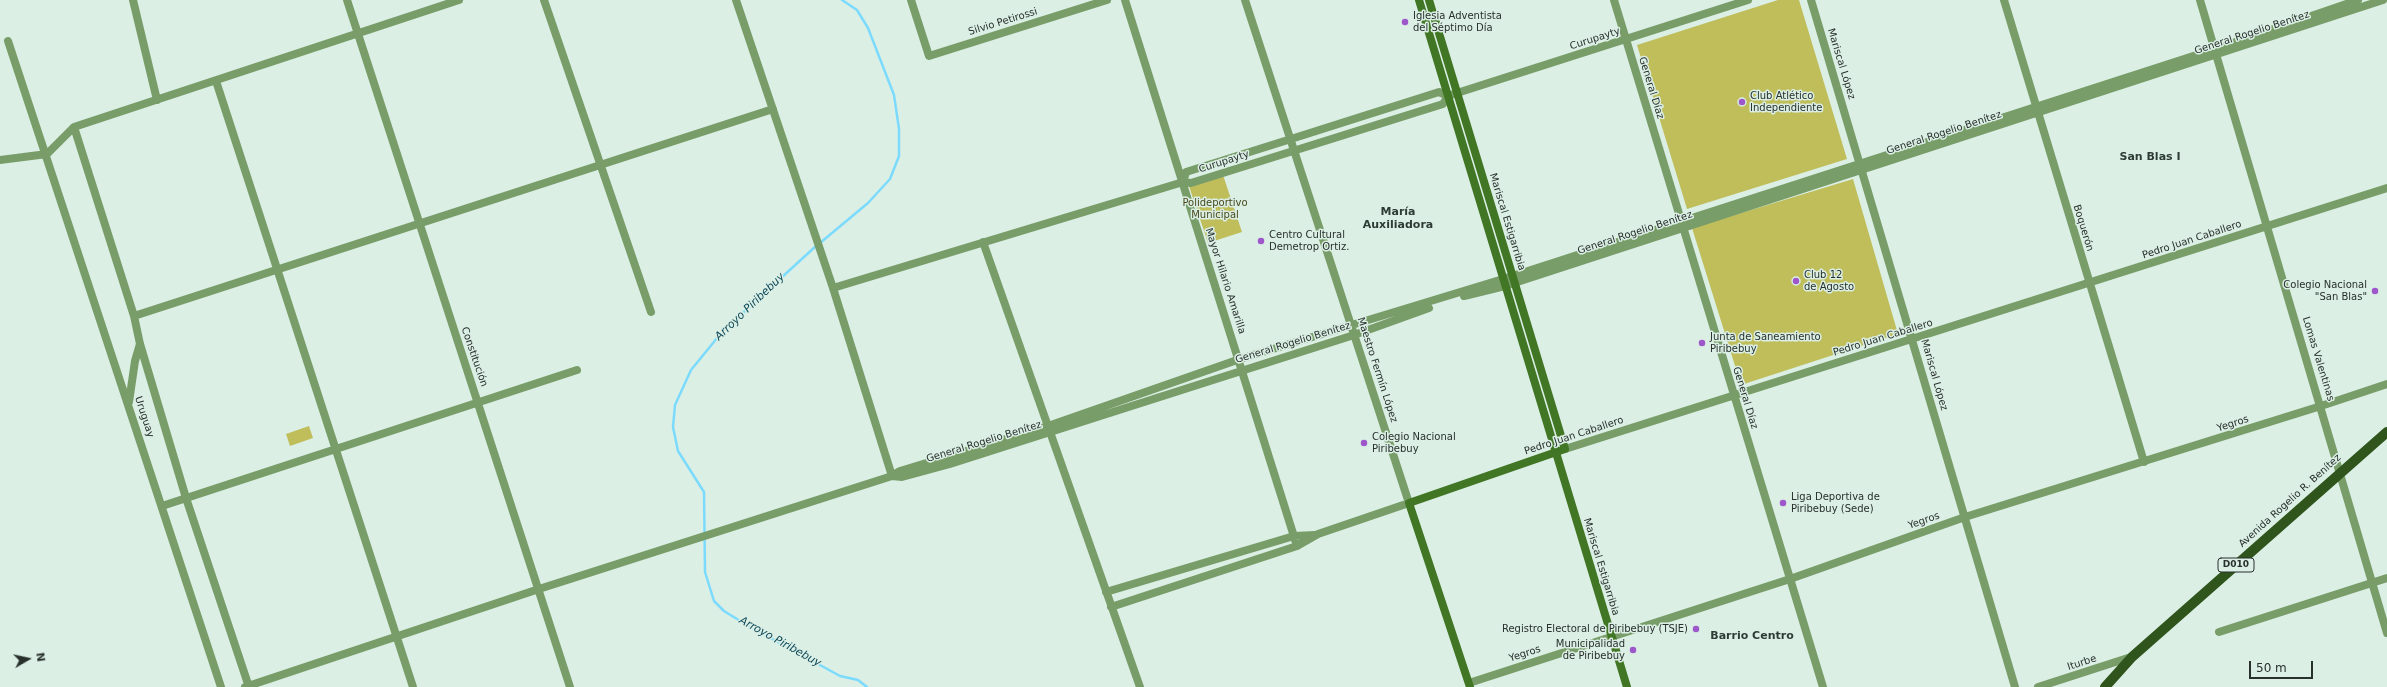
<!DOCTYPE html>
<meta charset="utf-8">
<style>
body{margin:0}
#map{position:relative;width:2387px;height:687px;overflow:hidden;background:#dbefe5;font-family:"DejaVu Sans",sans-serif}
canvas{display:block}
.north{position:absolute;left:8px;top:639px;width:40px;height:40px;-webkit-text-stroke:3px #dbefe5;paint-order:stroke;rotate:81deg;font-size:11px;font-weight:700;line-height:16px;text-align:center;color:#28302c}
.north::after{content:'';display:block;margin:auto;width:14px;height:18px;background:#28302c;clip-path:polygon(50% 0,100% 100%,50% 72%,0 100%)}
.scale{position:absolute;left:2249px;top:661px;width:64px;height:18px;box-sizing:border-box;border:2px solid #28302c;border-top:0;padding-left:5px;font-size:12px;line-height:14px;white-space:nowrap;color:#28302c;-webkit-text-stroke:3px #dbefe5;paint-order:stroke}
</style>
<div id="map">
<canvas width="2387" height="687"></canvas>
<div class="north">N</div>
<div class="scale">50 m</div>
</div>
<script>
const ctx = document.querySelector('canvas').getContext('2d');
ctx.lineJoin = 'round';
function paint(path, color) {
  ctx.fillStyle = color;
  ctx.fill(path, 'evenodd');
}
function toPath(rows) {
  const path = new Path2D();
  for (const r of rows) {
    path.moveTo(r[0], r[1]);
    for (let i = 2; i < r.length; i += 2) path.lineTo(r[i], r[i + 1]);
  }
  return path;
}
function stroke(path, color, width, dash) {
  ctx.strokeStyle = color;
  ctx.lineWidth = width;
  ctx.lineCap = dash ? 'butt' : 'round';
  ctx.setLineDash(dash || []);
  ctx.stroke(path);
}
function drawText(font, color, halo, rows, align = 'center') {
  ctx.font = font + ' "DejaVu Sans",sans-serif';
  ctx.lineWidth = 3;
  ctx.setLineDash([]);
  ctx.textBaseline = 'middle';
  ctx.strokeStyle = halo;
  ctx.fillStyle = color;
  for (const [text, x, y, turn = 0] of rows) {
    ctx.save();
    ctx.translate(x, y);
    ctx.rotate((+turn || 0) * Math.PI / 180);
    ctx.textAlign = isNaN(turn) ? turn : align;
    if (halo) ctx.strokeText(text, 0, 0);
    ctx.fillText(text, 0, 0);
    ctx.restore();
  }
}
paint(toPath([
 [1778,0,1799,0,1847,159,1687,209,1637,45],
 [1223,175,1242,232,1208,243,1189,186],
 [1853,179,1898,334,1741,385,1692,228],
 [309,426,313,438,290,446,286,434]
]), '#c0be5b');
stroke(toPath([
 [820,243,868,203,890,179,899,156,899,129,894,95,868,28,857,10,842,0],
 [816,246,722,332,691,370,675,405,673,427,678,451,704,492,705,572,714,601,724,611,745,624,840,676,858,680,867,687]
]), '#7cdbfd', 2.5);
stroke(toPath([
 [133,0,157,100],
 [347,0,570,687],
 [544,0,651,312],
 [736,0,833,288,892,476],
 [911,0,929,56,1107,0],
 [1125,0,1297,546],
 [1614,0,1823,687],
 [1811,0,2015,687],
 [2004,0,2144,462],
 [2200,0,2387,633],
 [8,41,221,687],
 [216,81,413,687],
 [74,127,134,316,140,344,186,498,249,687],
 [0,160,47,154,74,127,459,0],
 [1183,182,1186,172,1291,139,1439,92,1448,96],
 [983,242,1140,687],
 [833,288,1183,182,1191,183,1443,104,1448,96,1457,93,1748,0],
 [1464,296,1505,286,2383,0],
 [134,316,773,109],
 [129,402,135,361,140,344],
 [1565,449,2387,188],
 [892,476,902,477,950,464,1354,335,1429,308],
 [162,506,577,370],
 [1106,592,1294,536,1315,535],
 [1111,607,1297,546,1318,534,1409,503,1245,0],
 [2219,632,2387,578],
 [1469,683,1790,579,1965,517,2321,406,2387,384],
 [245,687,539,589,892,476,900,471,1048,426,1240,359,1503,279,2215,49,2358,0],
 [2038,687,2131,657]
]), '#789d69', 8);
stroke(toPath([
 [1419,0,1627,687],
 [1429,0,1565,449,1409,503,1470,687]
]), '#417624', 8);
stroke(toPath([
 [2105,687,2132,657,2387,432]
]), '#2f541c', 10);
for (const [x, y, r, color] of [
 [1405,22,4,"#9e57cb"],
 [1742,102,4,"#9e57cb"],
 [1261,241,4,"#9e57cb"],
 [1796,281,4,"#9e57cb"],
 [2375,291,4,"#9e57cb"],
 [1702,343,4,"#9e57cb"],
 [1364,443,4,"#9e57cb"],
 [1783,503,4,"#9e57cb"],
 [1696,629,4,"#9e57cb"],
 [1633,650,4,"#9e57cb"]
]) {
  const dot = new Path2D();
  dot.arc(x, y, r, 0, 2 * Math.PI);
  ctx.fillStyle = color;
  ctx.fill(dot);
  stroke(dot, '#dbefe5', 1.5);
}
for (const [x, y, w] of [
 [2236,565,36]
]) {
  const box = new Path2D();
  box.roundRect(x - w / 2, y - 7, w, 14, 3);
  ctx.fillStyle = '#dbefe5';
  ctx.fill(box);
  stroke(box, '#28302c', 1);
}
drawText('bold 9px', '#28302c', null, [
 ["D010",2236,565]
]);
drawText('10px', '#28302c', '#dbefe5', [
 ["Iglesia Adventista",1413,16],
 ["del Séptimo Día",1413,28],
 ["Club Atlético",1750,96],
 ["Independiente",1750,108],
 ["Centro Cultural",1269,235],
 ["Demetrop Ortiz.",1269,247],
 ["Club 12",1804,275],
 ["de Agosto",1804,287],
 ["Colegio Nacional",2367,285,"right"],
 ["\"San Blas\"",2367,297,"right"],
 ["Junta de Saneamiento",1710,337],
 ["Piribebuy",1710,349],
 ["Colegio Nacional",1372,437],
 ["Piribebuy",1372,449],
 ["Liga Deportiva de",1791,497],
 ["Piribebuy (Sede)",1791,509],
 ["Registro Electoral de Piribebuy (TSJE)",1688,629,"right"],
 ["Municipalidad",1625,644,"right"],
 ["de Piribebuy",1625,656,"right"]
], 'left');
drawText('10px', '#28302c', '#dbefe5', [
 ["Silvio Petirossi",1003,22,-17],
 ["General Rogelio Benítez",2252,33,-18],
 ["Curupayty",1595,39,-18],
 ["Mariscal López",1841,64,73],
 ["General Díaz",1651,88,73],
 ["General Rogelio Benítez",1944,133,-18],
 ["Curupayty",1224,162,-18],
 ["Mariscal Estigarribia",1507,222,73],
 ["Boquerón",2083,228,73],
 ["General Rogelio Benítez",1635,233,-18],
 ["Pedro Juan Caballero",2192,240,-18],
 ["Mayor Hilario Amarilla",1225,281,72],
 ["Pedro Juan Caballero",1883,338,-17],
 ["General Rogelio Benítez",1293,343,-17],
 ["Constitución",474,357,71],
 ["Lomas Valentinas",2318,359,73],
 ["Maestro Fermín López",1377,370,72],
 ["Mariscal López",1934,375,74],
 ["General Díaz",1745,398,73],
 ["Uruguay",144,417,72],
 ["Yegros",2233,424,-18],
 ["Pedro Juan Caballero",1574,436,-18],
 ["General Rogelio Benítez",984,442,-17],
 ["Avenida Rogelio R. Benítez",2290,501,-42],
 ["Yegros",1924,521,-19],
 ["Mariscal Estigarribia",1601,567,73],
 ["Yegros",1525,654,-18],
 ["Iturbe",2082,663,-18]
]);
drawText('10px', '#49481d', '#dbefe5', [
 ["Polideportivo",1215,203],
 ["Municipal",1215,215]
]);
drawText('bold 11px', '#2d3c35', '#dbefe5', [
 ["San Blas I",2150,157],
 ["María",1398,212],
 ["Auxiliadora",1398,225],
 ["Barrio Centro",1752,636]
]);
drawText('italic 11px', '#0c4657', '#dbefe5', [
 ["Arroyo Piribebuy",750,307,-44],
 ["Arroyo Piribebuy",780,642,29]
]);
</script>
